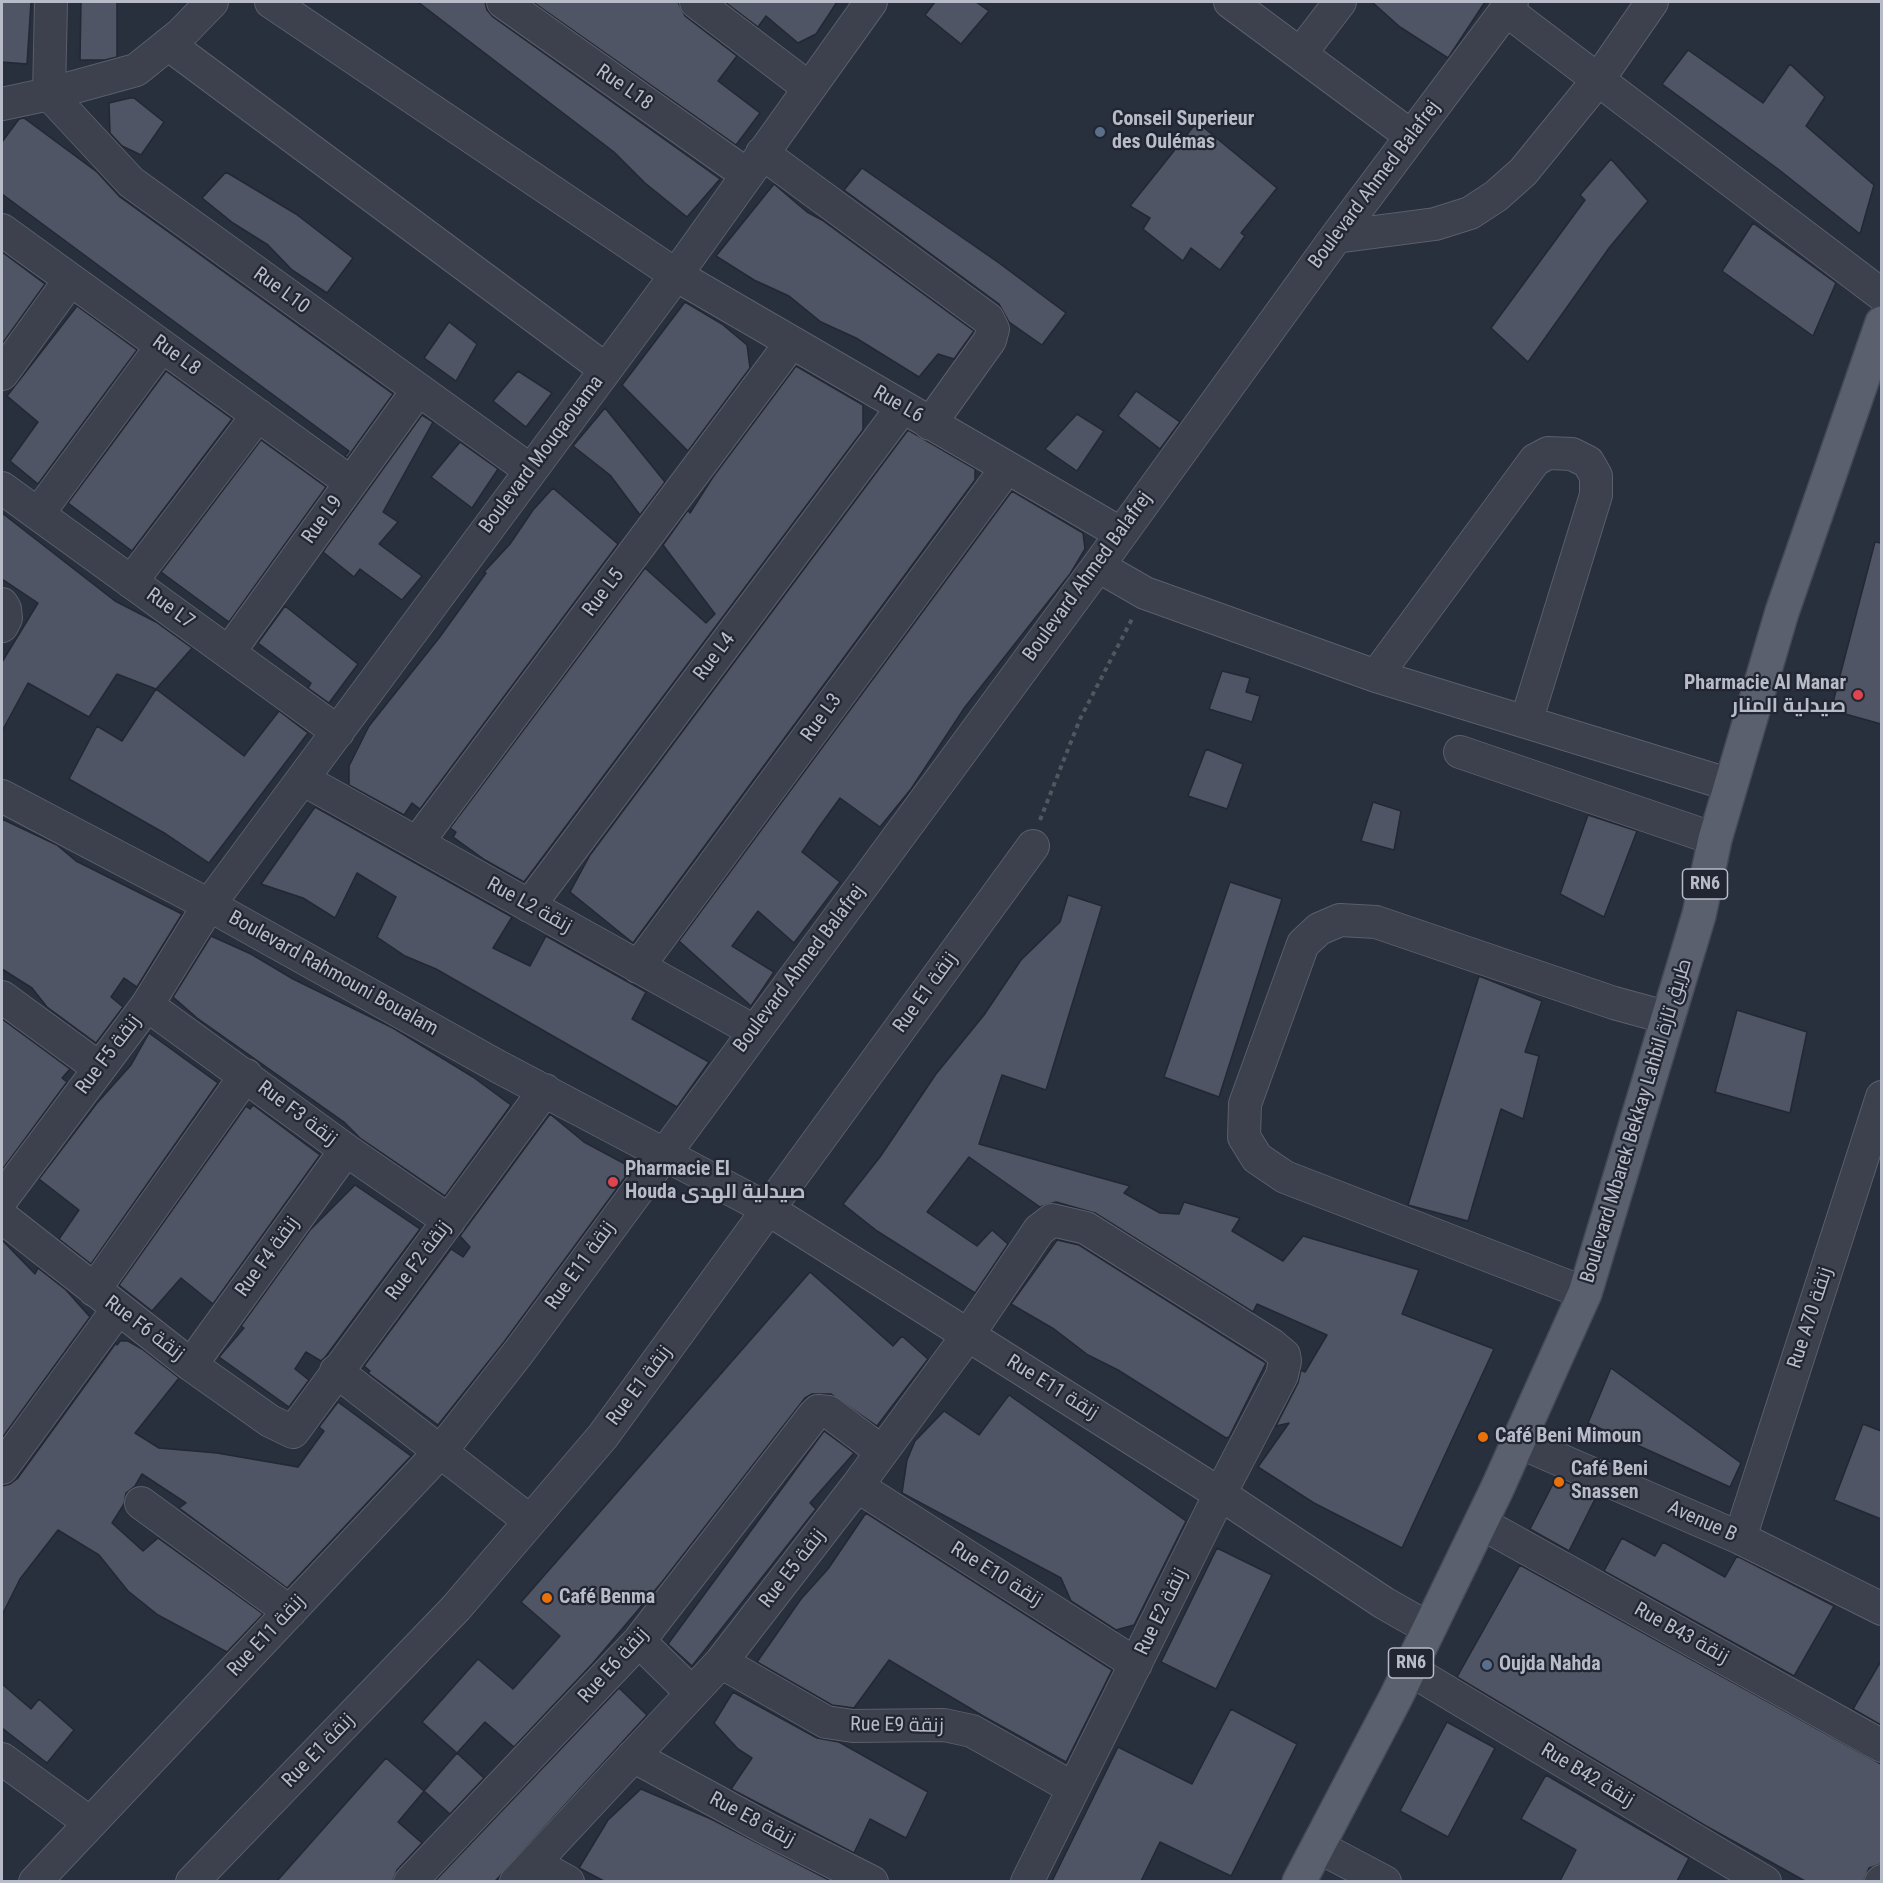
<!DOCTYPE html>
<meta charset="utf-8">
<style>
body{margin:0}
#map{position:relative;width:1883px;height:1883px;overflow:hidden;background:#282f3d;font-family:"Roboto Condensed",sans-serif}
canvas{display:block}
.frame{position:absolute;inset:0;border:3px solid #b8bcc8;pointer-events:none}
</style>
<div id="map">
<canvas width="1883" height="1883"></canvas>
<div class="frame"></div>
</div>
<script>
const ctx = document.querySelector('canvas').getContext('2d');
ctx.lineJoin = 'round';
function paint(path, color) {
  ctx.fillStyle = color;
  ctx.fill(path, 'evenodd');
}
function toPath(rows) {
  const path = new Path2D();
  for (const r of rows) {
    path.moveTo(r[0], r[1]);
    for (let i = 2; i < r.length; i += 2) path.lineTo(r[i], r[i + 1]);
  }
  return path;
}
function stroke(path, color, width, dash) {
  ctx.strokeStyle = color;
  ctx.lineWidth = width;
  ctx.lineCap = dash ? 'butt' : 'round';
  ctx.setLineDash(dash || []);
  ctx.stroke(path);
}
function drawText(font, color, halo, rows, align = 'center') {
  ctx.font = font + ' "Roboto Condensed",Cairo,sans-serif';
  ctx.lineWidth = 4.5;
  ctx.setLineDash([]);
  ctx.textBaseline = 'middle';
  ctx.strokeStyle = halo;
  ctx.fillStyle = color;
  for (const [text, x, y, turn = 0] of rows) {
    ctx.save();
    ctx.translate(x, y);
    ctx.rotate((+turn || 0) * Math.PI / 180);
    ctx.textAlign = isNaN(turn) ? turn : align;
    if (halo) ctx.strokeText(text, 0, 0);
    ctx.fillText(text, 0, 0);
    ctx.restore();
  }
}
const building = toPath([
 [2,2,31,2,27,64,2,62,2,2],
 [81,2,117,2,117,57,105,60,80,60,81,2],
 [418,2,485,2,487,10,493,17,720,179,687,217,645,183,614,152,418,2],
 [533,2,678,2,685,16,737,56,718,81,760,113,736,145,533,2],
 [725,2,837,2,816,34,798,43,766,16,758,27,725,2],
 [935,2,976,2,989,11,961,44,925,15,935,2],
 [1372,2,1485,2,1448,58,1400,27,1372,2],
 [1688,50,1763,103,1790,64,1825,97,1806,126,1874,185,1860,234,1778,169,1662,84,1688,50],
 [130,98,134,98,164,122,141,155,122,146,110,133,109,103,130,98],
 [24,118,97,172,120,197,393,394,347,458,345,456,349,451,2,194,2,142,19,119,24,118],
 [1197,122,1277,188,1241,233,1245,236,1220,270,1191,248,1183,261,1143,229,1150,218,1130,206,1197,122],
 [1611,159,1648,201,1609,248,1528,362,1491,328,1585,200,1580,195,1611,159],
 [862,168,999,263,1066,313,1042,345,1009,322,999,304,844,190,862,168],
 [226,172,296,214,353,258,327,293,292,270,268,245,233,223,202,198,226,172],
 [774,184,807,212,822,220,974,331,954,359,938,354,919,377,856,338,821,322,789,296,754,280,716,256,774,184],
 [1753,223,1836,283,1813,336,1722,271,1753,223],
 [2,252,45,284,2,344,2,252],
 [685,302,722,324,747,345,750,368,688,451,622,385,685,302],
 [77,306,137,350,38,484,10,461,38,422,7,396,77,306],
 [449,322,477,344,456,381,424,358,449,322],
 [796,366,863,405,863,430,524,882,485,860,453,837,456,832,450,828,645,568,706,623,715,614,663,545,688,510,690,513,713,477,796,366],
 [166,371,232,419,132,551,68,503,166,371],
 [518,371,552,393,526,427,493,401,518,371],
 [1136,391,1180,422,1160,449,1118,416,1136,391],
 [605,408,665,482,640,515,610,475,573,446,605,408],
 [1077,414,1104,431,1077,471,1045,449,1077,414],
 [422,415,433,422,383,512,398,522,379,544,422,576,402,600,360,569,354,577,323,552,422,415],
 [908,430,975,469,975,480,633,943,570,892,590,855,908,430],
 [261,440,326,487,229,622,161,572,261,440],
 [460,442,498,469,472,508,431,477,460,442],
 [553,488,618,544,420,809,412,803,404,815,349,785,349,766,369,726,439,638,486,573,484,572,510,544,533,510,553,488],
 [1012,491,1083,533,1085,549,1070,574,965,707,911,789,880,827,840,798,819,827,802,852,840,882,794,943,758,911,732,946,774,972,751,1006,679,941,1012,491],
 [2,513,115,601,156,622,192,648,156,689,117,674,89,717,28,683,2,731,2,662,38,603,2,579,2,513],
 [1875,542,1881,543,1881,724,1831,710,1875,542],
 [285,606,358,664,329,703,308,688,311,683,258,643,285,606],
 [1222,671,1250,678,1246,692,1260,696,1252,722,1209,709,1222,671],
 [156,689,244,756,279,711,308,733,209,863,166,834,69,779,97,726,122,741,156,689],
 [1206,749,1243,764,1227,809,1188,796,1206,749],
 [1373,802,1401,811,1394,850,1361,841,1373,802],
 [315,807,512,917,493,948,530,966,546,936,646,992,632,1019,709,1062,677,1107,436,969,405,956,377,937,396,897,357,873,335,918,303,898,261,884,315,807],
 [1588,815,1637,831,1604,917,1560,894,1588,815],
 [2,819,57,845,76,861,182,914,137,987,124,978,111,997,123,1007,96,1043,47,1007,32,988,2,969,2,819],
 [1230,882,1282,899,1219,1097,1164,1077,1230,882],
 [1068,895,1102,906,1046,1090,1002,1075,979,1144,1130,1186,1124,1193,1160,1213,1179,1214,1184,1202,1240,1218,1232,1231,1283,1261,1303,1236,1419,1270,1402,1314,1494,1349,1402,1548,1314,1503,1258,1467,1289,1423,1276,1426,1298,1383,1301,1370,1305,1372,1327,1335,1257,1304,1253,1312,1095,1213,1056,1202,1040,1207,969,1157,927,1212,977,1246,992,1230,1008,1244,975,1293,877,1231,843,1204,880,1157,936,1074,984,1015,1021,960,1060,922,1068,895],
 [211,936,251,954,293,979,393,1028,473,1077,511,1105,445,1196,360,1138,344,1122,197,1018,173,997,211,936],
 [1479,976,1542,1001,1525,1052,1539,1056,1523,1119,1501,1109,1468,1221,1408,1205,1479,976],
 [1737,1010,1807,1032,1790,1113,1715,1092,1737,1010],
 [2,1019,70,1069,62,1078,67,1082,2,1170,2,1019],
 [149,1033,218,1083,91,1264,59,1239,79,1210,39,1179,97,1103,131,1065,149,1033],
 [253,1105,320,1155,213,1304,181,1278,152,1311,119,1285,246,1106,250,1109,253,1105],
 [550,1114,584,1142,625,1164,626,1176,504,1342,438,1425,368,1373,370,1371,364,1366,451,1249,463,1257,470,1247,460,1236,550,1114],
 [355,1185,420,1229,326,1356,321,1361,306,1352,295,1369,309,1380,289,1407,219,1357,244,1328,241,1326,310,1230,355,1185],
 [2,1240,35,1274,38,1268,66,1290,90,1317,2,1438,2,1240],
 [1057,1240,1079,1245,1266,1363,1229,1437,1226,1438,1118,1370,1088,1355,1054,1329,1011,1304,1057,1240],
 [810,1272,893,1346,902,1336,928,1359,877,1426,831,1394,812,1394,805,1398,662,1582,593,1663,514,1747,485,1722,457,1753,422,1722,478,1659,513,1689,560,1636,521,1602,810,1272],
 [120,1341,128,1341,142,1349,179,1378,135,1433,159,1448,217,1453,298,1467,324,1431,319,1427,338,1402,411,1456,287,1588,179,1508,186,1503,142,1474,135,1486,126,1493,124,1504,112,1523,143,1551,158,1538,263,1614,227,1652,158,1615,128,1591,99,1555,58,1530,20,1579,2,1615,2,1486,10,1484,17,1479,116,1343,117,1345,120,1341],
 [1611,1368,1741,1463,1730,1487,1588,1423,1611,1368],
 [1009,1395,1186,1521,1134,1625,1116,1630,1071,1601,1061,1578,902,1493,907,1460,915,1441,944,1411,979,1435,1009,1395],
 [1863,1424,1881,1431,1881,1519,1834,1500,1863,1424],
 [824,1431,854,1453,810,1503,816,1509,692,1666,668,1644,824,1431],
 [1556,1478,1597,1495,1569,1551,1530,1529,1556,1478],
 [866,1513,1112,1670,1066,1762,983,1716,889,1660,854,1708,832,1705,757,1662,801,1599,828,1569,866,1513],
 [1622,1538,1655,1556,1663,1542,1725,1577,1737,1556,1834,1606,1794,1676,1604,1571,1622,1538],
 [1217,1548,1272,1575,1216,1689,1161,1662,1217,1548],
 [1520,1565,1881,1764,1881,1864,1869,1868,1864,1881,1805,1881,1706,1826,1457,1677,1520,1565],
 [1881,1661,1881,1725,1853,1709,1881,1661],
 [2,1684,31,1709,39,1699,74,1730,47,1763,2,1728,2,1684],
 [619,1688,647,1715,499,1877,495,1881,435,1881,619,1688],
 [733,1692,817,1738,839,1742,928,1792,906,1838,870,1819,854,1853,731,1789,752,1758,738,1749,714,1723,733,1692],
 [1231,1709,1297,1744,1231,1876,1160,1842,1141,1881,1052,1881,1118,1747,1192,1784,1231,1709],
 [1447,1722,1495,1748,1448,1837,1400,1811,1447,1722],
 [457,1753,484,1778,450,1814,424,1791,457,1753],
 [386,1758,424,1791,398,1822,422,1843,397,1870,393,1881,277,1881,386,1758],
 [1546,1775,1689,1858,1677,1881,1560,1881,1576,1850,1521,1819,1546,1775],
 [641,1789,711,1819,831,1881,604,1881,579,1868,608,1820,641,1789]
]);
paint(building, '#4f5565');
stroke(building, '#232834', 1.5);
const minor = toPath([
 [51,2,49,94,131,182,530,470],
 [271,2,676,275,1120,533],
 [503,2,746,174],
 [696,2,809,88],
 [1230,2,1411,136],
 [1506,10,1882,295],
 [168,44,605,369],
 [1301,53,1340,2],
 [2,104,49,94,136,70,181,34,212,2],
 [762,153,988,319,993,329,990,340,930,424],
 [2,230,350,482],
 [1336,237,1435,224,1470,213,1496,196,1523,172,1598,80,1652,2],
 [2,374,70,280],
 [2,488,338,732],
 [38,514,162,346],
 [1098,566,1145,593,1376,676,1731,785],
 [131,582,258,415],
 [2,604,5,609,6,618,2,626],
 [229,652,418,390],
 [1376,676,1535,460,1548,453,1572,454,1588,462,1596,476,1596,495,1526,722],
 [1460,752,1715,839],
 [304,780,754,1031],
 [2,796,209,905,499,1067,768,1209,1220,1494,1384,1603,1428,1628],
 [417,843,791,343],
 [529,906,902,408],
 [638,967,1006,469],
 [2,997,99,1068],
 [147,1005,346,1150,449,1221],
 [2,1199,147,1005,209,905,676,275,871,2],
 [2,1217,191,1365,270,1421,293,1432,545,1090],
 [94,1290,246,1075],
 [1585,1293,1285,1177,1257,1158,1244,1137,1245,1104,1303,944,1319,929,1340,920,1376,922,1614,1003,1669,1018],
 [191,1365,346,1150],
 [336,1371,530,1521],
 [1519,1442,1740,1538,1882,1609],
 [2,1468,118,1309],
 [857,1486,1136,1664],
 [141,1503,290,1612],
 [1481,1523,1882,1746],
 [1740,1538,1882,1097],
 [639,1641,692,1693],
 [721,1662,826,1722,853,1726,944,1725,972,1731,1073,1788],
 [1409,1669,1765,1882],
 [633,1756,769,1830,872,1882],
 [2,1759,90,1823],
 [1317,1846,1385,1882],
 [534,1863,568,1882],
 [35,1882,441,1451,518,1353,1098,566,1336,237,1512,2],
 [192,1882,456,1608,603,1436,1033,846],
 [410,1882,639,1641,814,1415,818,1411,829,1412,882,1452],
 [516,1882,721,1662,857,1486,968,1335,1039,1230,1052,1220,1086,1228,1272,1345,1284,1355,1285,1361,1282,1375,1220,1494,1027,1882],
 [1881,1882,1882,1881]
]);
const major = toPath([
 [1299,1882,1396,1697,1497,1489,1585,1293,1699,915,1715,839,1782,612,1882,323]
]);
stroke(minor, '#5a5f6b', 34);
stroke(major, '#454a56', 36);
stroke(toPath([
 [1040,820,1080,719,1133,617]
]), '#4c5a5f', 4, [4.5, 4.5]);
stroke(minor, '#3c414d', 32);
stroke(major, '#5a606d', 33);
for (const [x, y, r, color] of [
 [1100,132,6,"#5c6f8a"],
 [1858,695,6,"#e0444e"],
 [613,1182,6,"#e0444e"],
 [1483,1437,6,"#e8710a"],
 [1559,1482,6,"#e8710a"],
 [547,1598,6,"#e8710a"],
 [1487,1665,6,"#5c6f8a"]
]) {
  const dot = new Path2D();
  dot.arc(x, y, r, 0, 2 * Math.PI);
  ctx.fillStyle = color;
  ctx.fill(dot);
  stroke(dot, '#212632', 2);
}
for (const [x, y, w] of [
 [1705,884,45],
 [1411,1663,45]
]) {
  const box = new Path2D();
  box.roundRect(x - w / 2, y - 15, w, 30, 4.5);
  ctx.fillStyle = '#212632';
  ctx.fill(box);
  stroke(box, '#b8bcc8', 1.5);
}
drawText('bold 18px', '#b8bcc8', null, [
 ["RN6",1705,884],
 ["RN6",1411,1663]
]);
drawText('20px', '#b8bcc8', '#212632', [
 ["Rue L18",624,88,35],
 ["Boulevard Ahmed Balafrej",1375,185,-53],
 ["Rue L10",281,291,36],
 ["Rue L8",176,356,36],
 ["Rue L6",898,405,30],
 ["Boulevard Mouqaouama",542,455,-53],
 ["Rue L9",323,520,-54],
 ["Boulevard Ahmed Balafrej",1088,577,-54],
 ["Rue L5",604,593,-53],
 ["Rue L7",170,609,36],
 ["Rue L4",715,657,-53],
 ["Rue L3",822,718,-54],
 ["Rue L2 زنقة",529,906,29],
 ["Boulevard Ahmed Balafrej",800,969,-53],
 ["Boulevard Rahmouni Boualam",333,974,29],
 ["Rue E1 زنقة",926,993,-54],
 ["Rue F5 زنقة",109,1055,-53],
 ["Rue F3 زنقة",297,1114,37],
 ["Boulevard Mbarek Bekkay Lahbil طريق تازة",1637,1121,-73],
 ["Rue F4 زنقة",268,1257,-54],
 ["Rue F2 زنقة",419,1261,-53],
 ["Rue E11 زنقة",581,1266,-54],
 ["Rue A70 زنقة",1811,1318,-72],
 ["Rue F6 زنقة",144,1329,37],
 ["Rue E1 زنقة",640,1386,-53],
 ["Rue E11 زنقة",1052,1388,32],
 ["Avenue B",1702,1522,24],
 ["Rue E5 زنقة",793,1569,-52],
 ["Rue E10 زنقة",996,1575,32],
 ["Rue E2 زنقة",1162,1612,-64],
 ["Rue B43 زنقة",1681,1634,29],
 ["Rue E11 زنقة",267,1636,-47],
 ["Rue E6 زنقة",614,1666,-48],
 ["Rue E9 زنقة",897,1726,1],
 ["Rue E1 زنقة",319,1751,-46],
 ["Rue B42 زنقة",1587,1776,31],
 ["Rue E8 زنقة",752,1820,28]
]);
drawText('bold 20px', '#b8bcc8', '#212632', [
 ["Conseil Superieur",1112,120],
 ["des Oulémas",1112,143],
 ["Pharmacie Al Manar",1846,684,"right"],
 ["صيدلية المنار",1846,707,"right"],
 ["Pharmacie El",625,1170],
 ["Houda صيدلية الهدى",625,1193],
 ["Café Beni Mimoun",1495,1437],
 ["Café Beni",1571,1470],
 ["Snassen",1571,1493],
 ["Café Benma",559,1598],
 ["Oujda Nahda",1499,1665]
], 'left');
</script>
